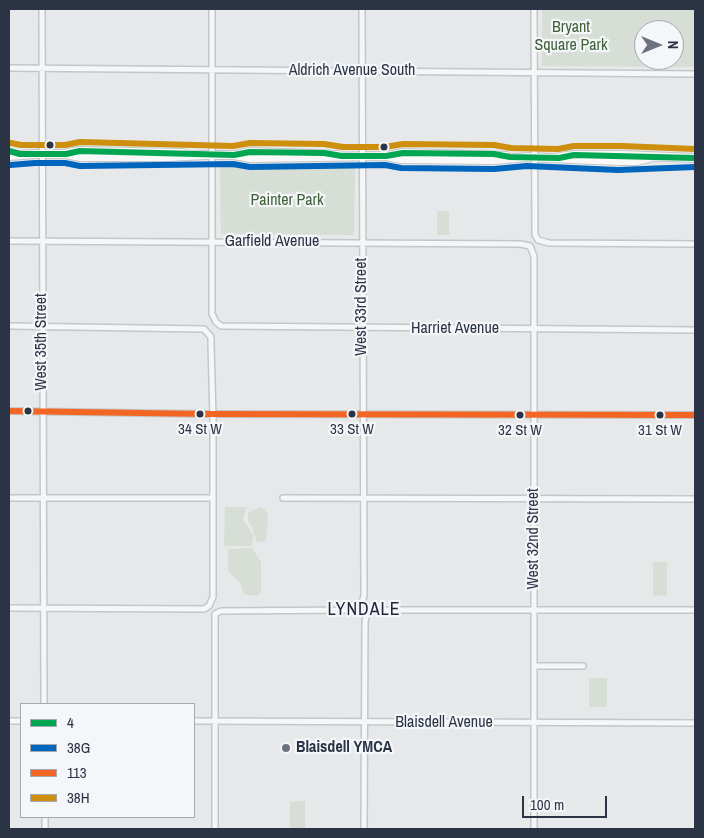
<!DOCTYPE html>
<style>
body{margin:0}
#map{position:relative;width:704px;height:838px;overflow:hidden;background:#e6e8ea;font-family:"Archivo Narrow",sans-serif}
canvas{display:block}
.frame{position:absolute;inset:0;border:10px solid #2b3445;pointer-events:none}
.legend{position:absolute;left:20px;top:703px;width:175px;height:115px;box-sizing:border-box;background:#f4f6f9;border:1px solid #a4a8b1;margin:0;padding:6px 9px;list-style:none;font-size:15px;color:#2b3445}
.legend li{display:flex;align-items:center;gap:10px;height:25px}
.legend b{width:25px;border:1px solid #a4a8b1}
.north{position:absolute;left:634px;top:20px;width:50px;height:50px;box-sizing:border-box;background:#f4f6f9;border:1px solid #a4a8b1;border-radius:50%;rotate:90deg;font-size:14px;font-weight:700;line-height:20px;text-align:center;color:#2b3445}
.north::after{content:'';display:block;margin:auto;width:18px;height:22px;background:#6c737f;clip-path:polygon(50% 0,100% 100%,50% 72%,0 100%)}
.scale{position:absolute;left:522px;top:796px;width:85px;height:22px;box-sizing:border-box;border:2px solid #2b3445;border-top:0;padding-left:6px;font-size:15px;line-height:18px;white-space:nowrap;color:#2b3445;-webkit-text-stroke:4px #f4f6f9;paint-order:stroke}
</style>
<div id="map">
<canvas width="704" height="838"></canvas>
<div class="frame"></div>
<ul class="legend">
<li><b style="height:6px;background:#00a651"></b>4</li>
<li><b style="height:6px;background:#0065bd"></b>38G</li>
<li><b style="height:6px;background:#f26522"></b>113</li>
<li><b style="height:6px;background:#ce8f0e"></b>38H</li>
</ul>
<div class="north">N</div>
<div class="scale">100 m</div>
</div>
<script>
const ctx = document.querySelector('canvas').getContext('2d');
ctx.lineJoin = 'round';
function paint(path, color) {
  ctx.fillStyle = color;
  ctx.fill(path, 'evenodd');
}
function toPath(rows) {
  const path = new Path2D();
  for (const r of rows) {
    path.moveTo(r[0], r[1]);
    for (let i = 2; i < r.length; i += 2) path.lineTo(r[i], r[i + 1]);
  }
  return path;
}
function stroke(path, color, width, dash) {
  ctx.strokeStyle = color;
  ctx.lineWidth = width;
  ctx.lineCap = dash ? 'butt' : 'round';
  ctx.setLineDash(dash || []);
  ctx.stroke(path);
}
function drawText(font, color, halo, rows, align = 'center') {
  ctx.font = font + ' "Archivo Narrow",sans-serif';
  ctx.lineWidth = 4.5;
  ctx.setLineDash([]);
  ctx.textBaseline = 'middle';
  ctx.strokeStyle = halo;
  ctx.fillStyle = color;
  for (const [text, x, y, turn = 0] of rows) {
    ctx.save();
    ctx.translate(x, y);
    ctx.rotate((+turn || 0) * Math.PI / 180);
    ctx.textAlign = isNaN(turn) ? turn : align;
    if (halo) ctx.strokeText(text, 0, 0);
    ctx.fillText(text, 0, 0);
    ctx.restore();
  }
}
paint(toPath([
 [542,9,695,9,695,67,542,66],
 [644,30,674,30,674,60,644,60],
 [220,166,355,168,354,235,221,234],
 [437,211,449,211,449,235,437,235],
 [225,507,246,507,243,519,253,535,252,546,224,546],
 [259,507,265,509,268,515,266,541,257,542,252,527,248,521,248,513],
 [252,548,261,562,261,592,257,596,244,594,240,583,228,571,228,549],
 [653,562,667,562,667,595,653,596],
 [589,678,607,678,607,707,589,707],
 [305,801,305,829,290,829,290,802]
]), '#d6ded6');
const street = toPath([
 [42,9,44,704],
 [212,9,212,314,216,322,221,326,695,330],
 [534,9,535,235,538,240,549,243,695,244],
 [9,68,695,74],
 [9,241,520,244,530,246,534,256,534,829],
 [9,326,204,329,211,337,211,344,213,419,213,597,209,606,204,609,9,608],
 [9,411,206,414,695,415],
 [9,498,212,498],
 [283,498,695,499],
 [534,666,583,666],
 [9,721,21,721],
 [194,721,695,723],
 [45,817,45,829],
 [215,829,215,614,221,611,354,610,361,605,364,596,362,9],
 [364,829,365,622,367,613,376,610,695,610]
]);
const secondary = toPath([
 [68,153,80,151,183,153],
 [236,155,250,152,339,155],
 [9,156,35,154,66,154,80,157,169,157,205,155,234,155,250,158,386,156,401,159,494,160,527,157,618,161,638,161,649,158],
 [388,156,403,153,506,156],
 [560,157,574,155,622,155,695,158]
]);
stroke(street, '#c4c6c8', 8);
stroke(secondary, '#c4c6c8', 10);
stroke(street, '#f5f6f7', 5);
stroke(secondary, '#f8f8f8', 8);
stroke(toPath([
 [9,151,20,154,66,154,80,151,234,155,250,152,324,153,342,156,386,156,403,153,494,154,510,157,559,158,574,155,695,158]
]), '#00a651', 6);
stroke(toPath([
 [10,165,35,163,65,163,80,166,233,164,250,167,385,165,401,168,494,169,527,166,618,170,695,167]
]), '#0065bd', 6);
stroke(toPath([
 [9,411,206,414,695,415]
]), '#f26522', 6);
stroke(toPath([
 [11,143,21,145,65,145,80,142,233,146,250,143,324,144,343,147,385,147,403,144,494,145,511,148,558,149,574,146,622,146,695,149]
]), '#ce8f0e', 6);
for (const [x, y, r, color] of [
 [50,145,4.5,"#2b3445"],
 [384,147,4.5,"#2b3445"],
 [28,411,4.5,"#2b3445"],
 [200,414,4.5,"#2b3445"],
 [352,414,4.5,"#2b3445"],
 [520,415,4.5,"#2b3445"],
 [660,415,4.5,"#2b3445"],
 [286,748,5,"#6c737f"]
]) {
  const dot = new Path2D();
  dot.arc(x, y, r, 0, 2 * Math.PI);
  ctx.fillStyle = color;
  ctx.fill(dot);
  stroke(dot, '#f4f6f9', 2);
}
drawText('15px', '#2b3445', '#f4f6f9', [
 ["34 St W",200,430],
 ["33 St W",352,430],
 ["32 St W",520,431],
 ["31 St W",660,431]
]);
drawText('16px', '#3f6138', '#f4f6f9', [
 ["Bryant",571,28],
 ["Square Park",571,46],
 ["Painter Park",287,201]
]);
drawText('16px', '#2b3445', '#f4f6f9', [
 ["Aldrich Avenue South",352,71],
 ["Garfield Avenue",272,242],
 ["West 33rd Street",362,307,-90],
 ["Harriet Avenue",455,329],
 ["West 35th Street",42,342,-90],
 ["West 32nd Street",534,539,-90],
 ["Blaisdell Avenue",444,723]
]);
drawText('bold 16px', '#2b3445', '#f4f6f9', [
 ["Blaisdell YMCA",296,748]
], 'left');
ctx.letterSpacing = '1px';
drawText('18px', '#1d2536', '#f4f6f9', [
 ["LYNDALE",364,610]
]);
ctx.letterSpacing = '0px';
</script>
